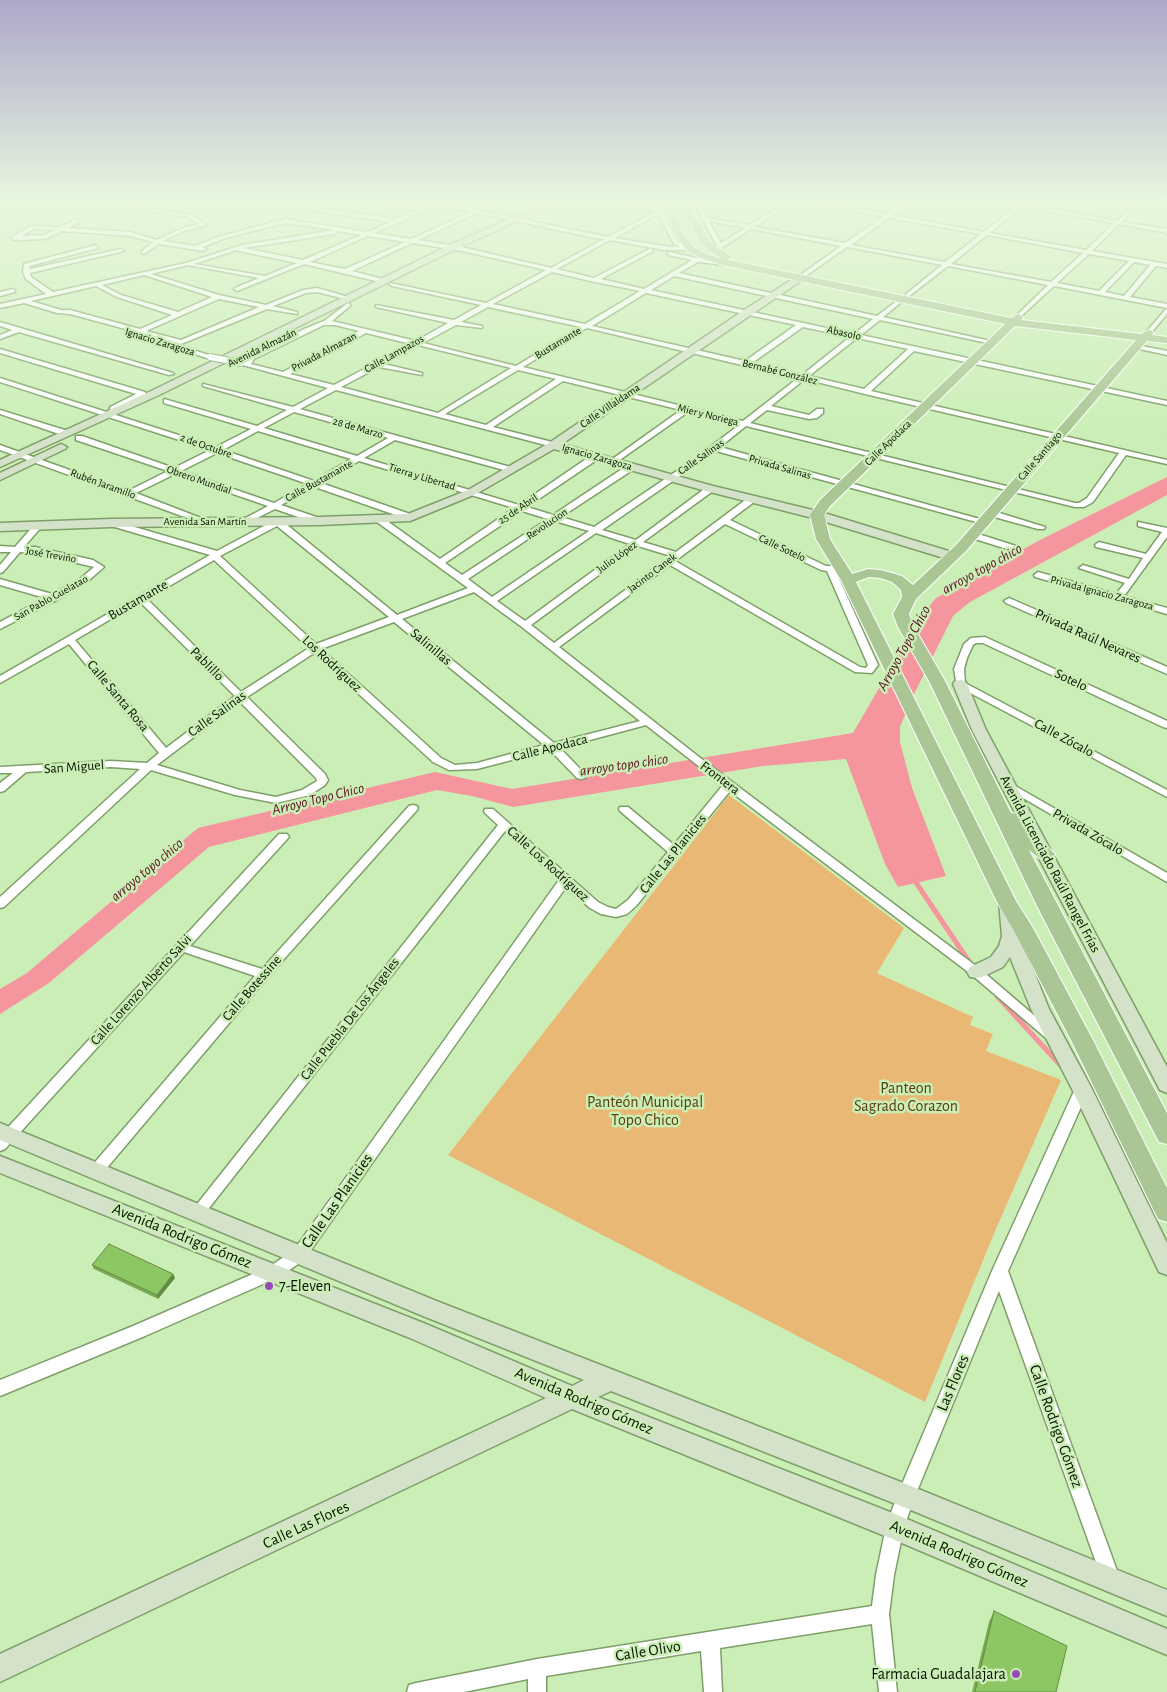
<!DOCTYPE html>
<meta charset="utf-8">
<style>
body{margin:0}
canvas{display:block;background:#cbeeb6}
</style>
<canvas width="1167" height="1692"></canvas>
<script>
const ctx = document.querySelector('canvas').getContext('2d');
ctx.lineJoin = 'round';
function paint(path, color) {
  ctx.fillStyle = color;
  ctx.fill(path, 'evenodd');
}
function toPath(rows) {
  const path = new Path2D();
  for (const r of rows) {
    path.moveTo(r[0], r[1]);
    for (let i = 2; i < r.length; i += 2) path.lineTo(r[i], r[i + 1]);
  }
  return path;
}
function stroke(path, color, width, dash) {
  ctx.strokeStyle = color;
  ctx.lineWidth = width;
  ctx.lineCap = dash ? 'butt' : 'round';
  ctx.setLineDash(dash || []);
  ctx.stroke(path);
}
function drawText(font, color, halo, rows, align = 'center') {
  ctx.font = font + ' "Alegreya Sans",sans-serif';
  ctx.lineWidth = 5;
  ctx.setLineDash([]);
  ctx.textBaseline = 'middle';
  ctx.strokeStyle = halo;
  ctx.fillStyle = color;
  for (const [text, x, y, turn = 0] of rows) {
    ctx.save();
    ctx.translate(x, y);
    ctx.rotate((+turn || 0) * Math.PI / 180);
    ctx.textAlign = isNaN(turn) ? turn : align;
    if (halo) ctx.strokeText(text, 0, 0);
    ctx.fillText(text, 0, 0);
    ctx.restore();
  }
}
paint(toPath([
 [729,795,904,928,877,973,973,1017,970,1025,993,1034,986,1051,1061,1080,993,1236,925,1402,448,1155]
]), '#eab875');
paint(toPath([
 [1167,477,1167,495,970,602,953,616,914,694,900,727,900,742,912,788,946,876,898,887,885,864,846,759,763,766,513,807,472,796,437,790,209,847,49,983,0,1014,0,989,27,973,198,828,435,772,512,789,853,733,921,616,936,598,1038,541]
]), '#f5959e');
stroke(toPath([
 [915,881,970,963],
 [997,996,1063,1068]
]), '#f5959e', 5);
const street = toPath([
 [364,201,380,201,423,207,432,203,426,201,437,201,475,209,493,201,500,201,482,211,608,237,656,211,611,201,624,201,653,207,651,201,656,201,678,242,693,248,693,250,664,250,610,240,557,269,594,278,651,248,653,251,601,279,644,289,692,260,668,255,668,253,670,252,696,258,703,254,706,256,702,259,730,263,727,265,698,262,679,273,877,316,902,297,904,298,904,300,883,317,995,342,992,344,880,320,861,335,1167,401,1167,405,914,351,871,391,1167,460,1167,464,1126,455,1093,502,1084,507,1075,507,746,426,720,447,987,521,983,523,980,523,716,451,602,530,636,540,707,487,713,487,713,491,643,542,676,552,748,498,754,498,754,502,730,520,826,566,836,566,840,569,836,572,878,665,872,673,855,672,670,565,559,647,699,757,980,969,1057,1035,1056,1038,1051,1040,1046,1038,972,975,730,791,636,906,627,914,616,917,601,914,590,908,566,887,304,1260,279,1277,145,1336,0,1396,0,1380,133,1326,269,1267,294,1250,559,880,505,831,202,1217,197,1219,192,1217,190,1213,498,825,485,813,484,811,485,809,493,809,598,902,608,907,616,909,628,900,668,852,620,811,619,809,620,807,628,807,674,845,723,785,646,725,560,748,585,774,586,776,585,778,581,779,577,778,550,750,477,769,449,770,433,762,314,653,247,697,325,774,328,780,325,785,310,795,276,803,235,795,151,770,4,907,0,908,0,897,140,769,111,767,26,772,4,791,0,792,0,783,13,773,0,773,0,767,111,761,147,763,159,753,69,644,0,683,0,676,210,555,108,525,108,521,114,521,217,551,275,520,281,520,397,615,468,588,377,522,377,518,383,518,440,559,514,508,359,461,321,483,413,515,413,519,407,519,315,487,281,505,322,519,322,523,316,523,275,509,245,524,241,522,242,520,268,506,175,474,136,493,211,522,207,524,204,524,0,450,0,445,128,491,168,471,76,440,76,436,82,436,174,468,210,450,0,382,0,378,216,447,251,429,164,403,164,399,257,426,287,410,203,386,203,384,293,407,328,388,239,364,239,362,245,362,250,357,304,329,324,321,348,303,350,304,350,306,332,321,416,341,448,323,376,307,376,305,454,320,481,305,392,286,389,284,390,283,486,303,546,270,462,251,412,243,352,271,386,280,386,282,384,283,304,264,237,291,234,289,235,288,259,278,188,265,151,274,219,295,266,305,303,290,317,288,352,298,349,300,317,292,306,293,273,306,297,312,297,314,267,309,181,344,70,314,57,313,24,303,0,308,0,304,46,294,26,279,23,272,24,264,96,245,98,248,29,266,30,269,121,249,124,251,30,273,31,277,53,292,186,263,242,245,334,230,285,223,225,238,203,247,206,249,203,251,159,244,144,254,142,253,142,251,153,242,130,236,62,231,45,239,14,240,11,238,31,226,60,227,77,219,79,222,68,228,130,232,157,240,180,229,198,224,188,217,152,212,138,205,140,202,155,210,192,215,205,224,205,226,184,231,163,241,195,246,221,236,285,219,367,232,390,222,309,210,311,207,395,219,417,210,364,201],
 [438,205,471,212,411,239,374,233,438,205],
 [477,213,595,238,604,239,551,268,462,247,418,240,477,213],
 [658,214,674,244,680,247,664,246,615,238,658,214],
 [34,229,54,230,44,235,21,236,34,229],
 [337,231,361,235,303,260,244,248,335,234,337,231],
 [368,236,405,242,345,269,310,262,368,236],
 [237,250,239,251,297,263,265,276,194,264,237,250],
 [552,272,595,282,640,291,585,324,493,304,552,272],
 [144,275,212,297,178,312,121,295,102,285,144,275],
 [674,276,873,319,854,334,651,290,674,276],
 [96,286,117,297,172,315,140,329,70,310,61,310,31,301,96,286],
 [646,293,796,325,745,361,592,326,646,293],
 [219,299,259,307,181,340,146,331,219,299],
 [488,307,581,327,516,366,423,343,456,325,482,328,482,326,461,322,488,307],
 [324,325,335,325,359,331,283,372,251,364,254,359,324,325],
 [803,327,850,337,802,375,752,363,803,327],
 [587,328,746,366,798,378,743,421,523,367,587,328],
 [366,333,411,344,334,385,290,374,366,333],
 [857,338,908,349,864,389,809,376,857,338],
 [418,345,511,368,438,413,341,387,379,367,422,375,422,373,384,364,418,345],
 [518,370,556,379,486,425,445,414,518,370],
 [805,379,865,394,1119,453,1087,498,1079,503,1075,503,750,423,767,410,809,419,817,418,823,413,823,409,817,409,809,415,771,406,805,379],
 [563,381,681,410,611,460,611,464,614,464,688,412,739,425,696,458,594,527,561,517,634,469,634,465,628,465,553,515,527,507,598,459,598,455,592,455,519,505,364,458,395,440,511,472,514,472,514,468,300,409,336,390,553,447,557,445,556,443,493,427,563,381],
 [294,412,388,438,357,456,264,428,294,412],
 [258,431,351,459,314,481,223,450,258,431],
 [217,453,308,484,274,503,181,471,217,453],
 [522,511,548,519,462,575,445,563,522,511],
 [555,521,589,531,492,597,468,579,555,521],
 [725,524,821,570,827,571,868,665,866,668,860,667,675,561,725,524],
 [277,526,389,617,316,644,220,556,277,526],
 [596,533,630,544,525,621,497,601,596,533],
 [638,546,671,556,554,643,531,625,638,546],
 [214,560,309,648,241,692,147,599,214,560],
 [474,592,522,627,640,721,554,743,402,619,474,592],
 [140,602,235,696,166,748,75,640,140,602],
 [394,622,544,745,477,763,455,765,441,758,321,649,394,622],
 [240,702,316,778,317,781,302,790,276,797,240,790,157,765,240,702],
 [693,201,698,201,707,218,749,225,789,201,795,201,755,227,845,243,883,217,803,201,816,201,887,214,905,201,911,201,893,215,984,232,1016,206,993,201,1006,201,1117,221,1138,201,1143,201,1122,222,1167,229,1167,233,1119,224,1092,251,1167,264,1167,268,1156,266,1130,297,1167,304,1167,308,1054,286,1018,319,1015,317,1016,316,1048,285,948,266,908,297,906,296,906,294,942,265,847,247,804,277,801,275,802,274,841,246,751,229,723,247,721,254,717,254,717,246,693,201],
 [1022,207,1114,223,1086,250,990,233,1022,207],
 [889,218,981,234,945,262,851,245,889,218],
 [709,221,745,228,721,243,709,221],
 [987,235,1083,253,1051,282,951,264,987,235],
 [1089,254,1129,261,1099,291,1057,283,1089,254],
 [1134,262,1150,265,1124,296,1105,292,1134,262],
 [13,289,15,290,15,292,0,296,0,292,13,289],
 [1167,308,1167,314,1150,334,1146,334,1146,332,1167,308],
 [0,322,173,373,174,374,169,375,19,332,0,339,0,335,12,330,0,326,0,322],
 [171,343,212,356,213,357,210,359,169,346,168,345,171,343],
 [1137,345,1167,351,1167,355,1135,348,1135,346,1137,345],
 [0,349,145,392,146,394,116,411,110,411,110,407,136,394,0,353,0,349],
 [0,410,68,431,69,433,62,435,0,414,0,410],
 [987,511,993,511,1045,527,1044,529,1038,529,987,515,987,511],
 [1138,522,1167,528,1167,537,1124,596,1167,608,1167,614,1035,577,1034,575,1038,572,1116,594,1125,583,1079,568,1083,565,1129,579,1143,558,1096,547,1095,545,1099,542,1146,554,1162,532,1138,526,1138,522],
 [38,523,42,526,24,547,35,547,93,560,104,567,86,583,57,600,0,629,0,622,45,598,0,585,0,579,52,594,80,579,94,567,35,553,20,552,3,572,0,573,0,565,11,552,0,552,0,546,15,547,35,524,38,523],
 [972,532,1016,546,1017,548,1013,551,969,537,969,533,972,532],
 [1009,598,1167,667,1167,674,1006,603,1004,601,1009,598],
 [985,637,1167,721,1167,728,1163,727,983,643,976,643,973,645,967,658,964,669,965,683,1167,790,1167,797,957,686,954,669,964,644,971,638,985,637],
 [1010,783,1167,873,1167,882,1006,788,1005,786,1010,783],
 [413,805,417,806,418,808,417,810,268,977,100,1176,95,1178,90,1176,88,1172,90,1168,255,976,184,952,5,1149,0,1151,0,1136,279,834,287,834,289,837,190,946,262,969,409,806,413,805],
 [1082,1084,1087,1085,1089,1089,1008,1271,1120,1579,1117,1585,1111,1588,1105,1585,1102,1579,999,1291,915,1496,904,1527,894,1575,889,1614,897,1692,879,1692,872,1624,720,1648,722,1692,704,1692,701,1651,546,1676,546,1692,528,1692,528,1679,464,1692,407,1692,409,1685,416,1683,537,1659,872,1606,876,1575,886,1527,897,1496,992,1271,1075,1089,1077,1085,1082,1084]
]);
const secondary = toPath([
 [548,201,559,201,526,220,515,222,456,249,157,396,0,467,0,460,149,392,450,245,510,218,521,216,548,201],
 [799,275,803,278,802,280,562,444,713,486,821,512,955,553,957,556,955,559,947,559,813,518,706,491,554,449,476,494,410,521,319,525,111,527,0,531,0,523,111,519,319,517,408,514,468,490,549,443,744,310,799,275],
 [61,444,67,447,65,449,0,480,0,473,61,444],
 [960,680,965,681,967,684,986,730,1167,1067,1167,1093,1160,1090,972,730,953,684,955,681,960,680],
 [1007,896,1013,898,1015,902,1020,936,1049,1009,1092,1089,1167,1243,1167,1275,1159,1272,1072,1089,1031,1009,1010,957,1003,967,982,977,976,978,970,977,967,972,970,967,991,957,999,946,1002,936,999,902,1001,898,1007,896],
 [0,1123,439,1302,906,1484,1167,1590,1167,1616,906,1508,611,1391,598,1397,895,1514,1167,1629,1167,1655,890,1538,572,1409,0,1682,0,1654,546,1398,410,1338,0,1173,0,1156,426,1324,572,1386,584,1380,423,1316,0,1140,0,1123]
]);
const primary = toPath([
 [659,201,668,201,685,236,694,247,706,254,723,259,707,249,700,241,678,201,687,201,709,240,713,245,730,255,732,257,727,260,729,260,1011,318,1018,314,1023,317,1021,320,1141,334,1148,330,1152,331,1153,333,1152,335,1167,337,1167,343,1147,341,966,551,916,599,909,614,914,627,945,681,1011,813,1019,814,1039,839,1055,854,1053,858,1046,860,1039,858,1029,850,1167,1113,1167,1144,1159,1142,1038,908,929,681,898,627,893,614,902,597,901,590,892,582,880,578,869,577,856,582,1016,901,1033,928,1094,1042,1167,1188,1167,1222,1158,1219,1072,1042,1013,929,997,902,841,580,816,539,810,515,820,500,1005,324,727,266,700,258,688,251,678,239,659,201],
 [1015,326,1136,340,956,545,913,585,902,576,881,570,868,569,852,574,830,539,824,515,830,506,1015,326]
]);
stroke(street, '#7f9f6a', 3);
stroke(secondary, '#7f9f6a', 3);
stroke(primary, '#fff', 2);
paint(street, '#fff');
paint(secondary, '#d4e2c9');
paint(primary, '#a9c694');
const streetBridge = toPath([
 [210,357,241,363]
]);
stroke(streetBridge, '#7f9f6a', 8, []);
stroke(streetBridge, '#fff', 6);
paint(toPath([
 [92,1265,173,1274,175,1278,158,1299,94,1269],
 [994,1611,1056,1692,972,1692,989,1622]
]), '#79ab55');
paint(toPath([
 [173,1274,175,1278,158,1299,157,1295]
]), '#638b45');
const building = toPath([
 [109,1244,173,1274,157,1295,92,1265,109,1244],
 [994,1611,1067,1646,1056,1692,975,1692,994,1611]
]);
paint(building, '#8dc763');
stroke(building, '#638b45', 1);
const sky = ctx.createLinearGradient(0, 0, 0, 438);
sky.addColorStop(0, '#ada8ca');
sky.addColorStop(0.46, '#e8f7de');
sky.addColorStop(1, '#e8f7de00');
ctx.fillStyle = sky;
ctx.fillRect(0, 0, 1167, 438);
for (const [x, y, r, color] of [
 [269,1286,5,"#9749ba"],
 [1016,1674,5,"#9749ba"]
]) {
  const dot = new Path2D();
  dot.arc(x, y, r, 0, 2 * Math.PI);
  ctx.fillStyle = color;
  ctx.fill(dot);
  stroke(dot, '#cbeeb6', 2);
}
drawText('11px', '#081302', '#cbeeb6', [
 ["Abasolo",844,333,12],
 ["Ignacio Zaragoza",160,342,17],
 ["Bustamante",558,343,-31],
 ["Avenida Almazán",262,348,-26],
 ["Privada Almazan",324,352,-28],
 ["Calle Lampazos",394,354,-29],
 ["Bernabé González",780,372,14],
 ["Calle Villaldama",610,406,-34],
 ["Mier y Noriega",708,415,14],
 ["28 de Marzo",358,428,16],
 ["Calle Apodaca",888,443,-44],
 ["2 de Octubre",206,446,19],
 ["Calle Santiago",1040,456,-49],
 ["Ignacio Zaragoza",597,457,16],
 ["Calle Salinas",701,457,-35],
 ["Privada Salinas",780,467,16],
 ["Tierra y Libertad",422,477,17],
 ["Obrero Mundial",199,480,19],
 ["Calle Bustamante",319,481,-29],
 ["Rubén Jaramillo",103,484,20],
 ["25 de Abril",518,509,-34],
 ["Avenida San Martín",205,522],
 ["Revolucion",547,524,-34],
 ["Calle Sotelo",782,548,25],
 ["José Treviño",51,555,10],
 ["Julio López",617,557,-36],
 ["Jacinto Canek",652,573,-37],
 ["Privada Ignacio Zaragoza",1102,593,15],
 ["San Pablo Guelatao",51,598,-29]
]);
drawText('14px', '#081302', '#cbeeb6', [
 ["Bustamante",138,600,-30],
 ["Privada Raúl Nevares",1088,636,24],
 ["Salinillas",431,647,40],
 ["Pablillo",207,664,45],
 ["Los Rodríguez",332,664,43],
 ["Sotelo",1071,680,25],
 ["Calle Santa Rosa",118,696,50],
 ["Calle Salinas",217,714,-36],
 ["Calle Zócalo",1064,738,28],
 ["Calle Apodaca",550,748,-14],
 ["San Miguel",74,767,-4],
 ["Frontera",720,778,37],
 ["Privada Zócalo",1088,832,30],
 ["Calle Las Planicies",673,854,-51],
 ["Calle Los Rodríguez",548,864,42],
 ["Avenida Licenciado Raúl Rangel Frías",1050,864,62],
 ["Calle Botessine",252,988,-49],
 ["Calle Lorenzo Alberto Salvi",141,990,-48],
 ["Calle Puebla De Los Ángeles",350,1019,-52]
]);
drawText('italic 15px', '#5b1121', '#cbeeb6', [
 ["arroyo topo chico",982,569,-29],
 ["Arroyo Topo Chico",904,648,-61],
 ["arroyo topo chico",624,765,-8],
 ["Arroyo Topo Chico",318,799,-14],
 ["arroyo topo chico",147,870,-40]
]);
drawText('16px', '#593d11', '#cbeeb6', [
 ["Panteon",906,1088],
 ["Sagrado Corazon",906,1106],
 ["Panteón Municipal",645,1102],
 ["Topo Chico",645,1120]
]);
drawText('16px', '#081302', '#cbeeb6', [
 ["Calle Las Planicies",337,1201,-55],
 ["Avenida Rodrigo Gómez",182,1236,22],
 ["Las Flores",953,1383,-67],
 ["Avenida Rodrigo Gómez",584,1401,23],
 ["Calle Rodrigo Gómez",1056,1426,70],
 ["Calle Las Flores",306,1525,-25],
 ["Avenida Rodrigo Gómez",959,1554,23],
 ["Calle Olivo",648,1651,-9]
]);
drawText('16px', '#081302', '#cbeeb6', [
 ["7-Eleven",279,1286],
 ["Farmacia Guadalajara",1006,1674,"right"]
], 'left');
</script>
